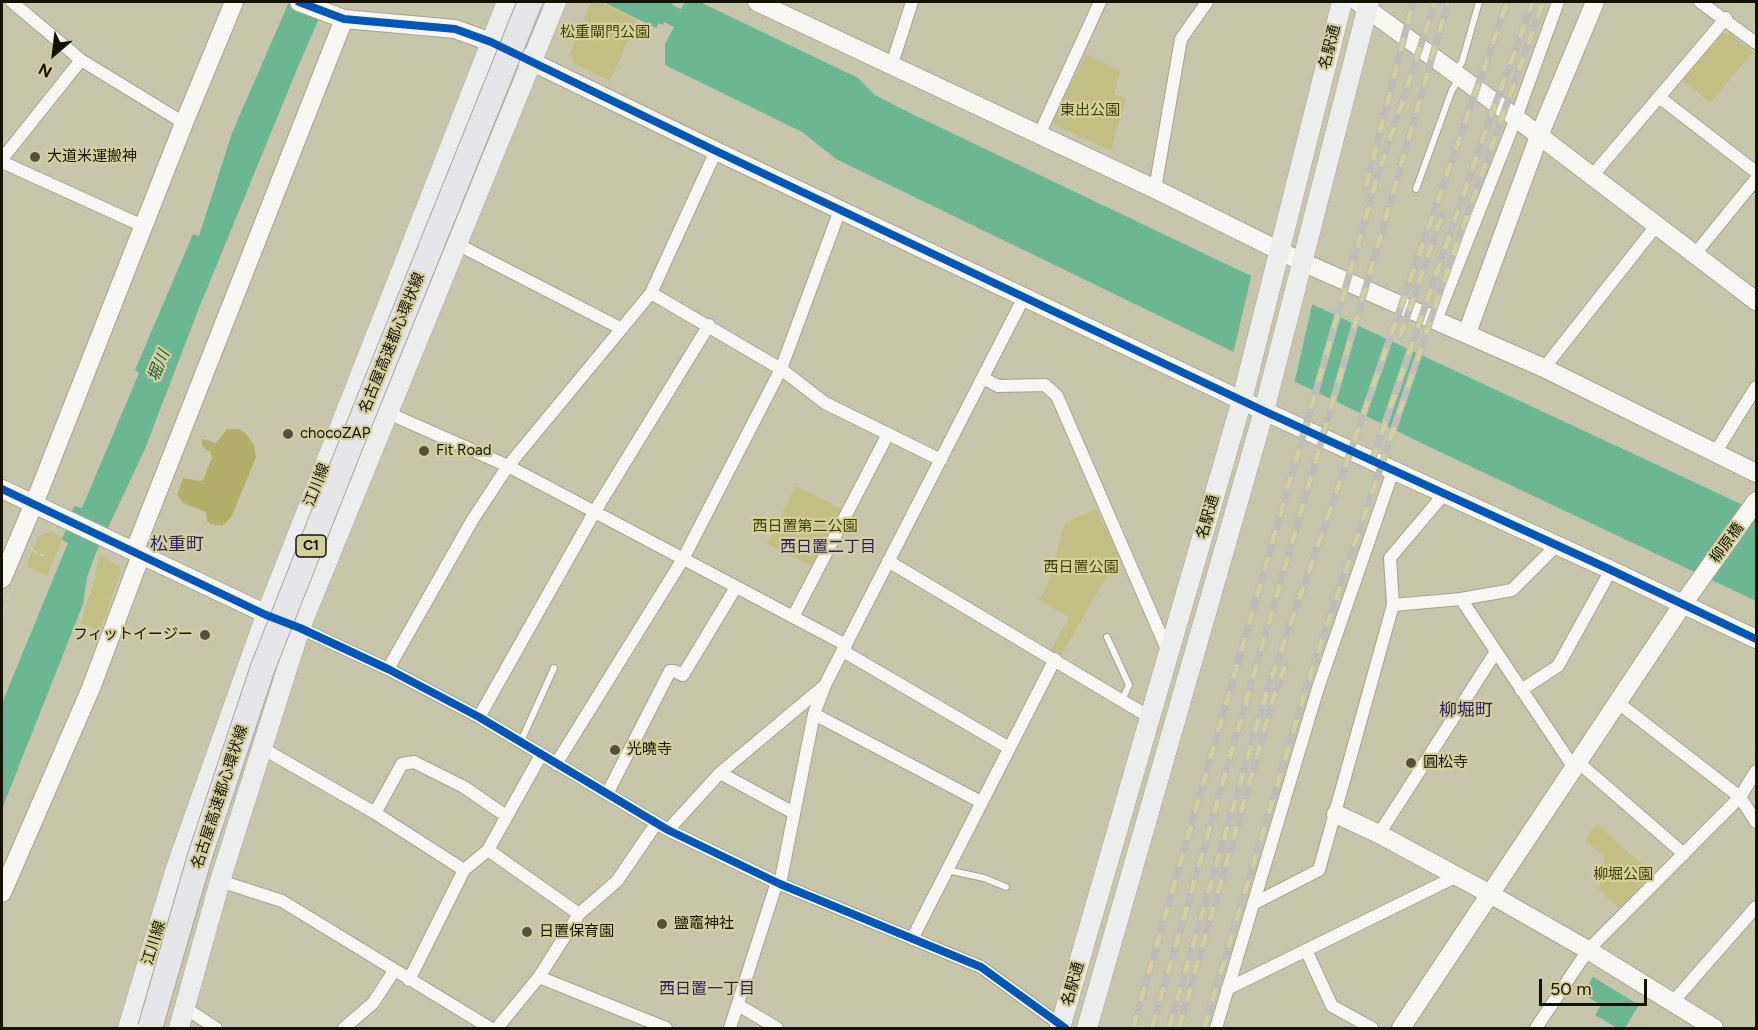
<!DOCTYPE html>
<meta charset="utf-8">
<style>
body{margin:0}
#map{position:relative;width:1758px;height:1030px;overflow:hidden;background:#c7c6aa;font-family:Figtree,sans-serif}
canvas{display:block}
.frame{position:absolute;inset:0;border:3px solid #141202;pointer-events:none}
.north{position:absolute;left:24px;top:24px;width:60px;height:60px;-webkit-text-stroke:4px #d4d09d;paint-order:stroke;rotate:208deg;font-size:16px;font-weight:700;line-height:24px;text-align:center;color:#141202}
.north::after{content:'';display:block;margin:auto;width:21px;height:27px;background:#141202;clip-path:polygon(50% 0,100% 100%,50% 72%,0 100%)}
.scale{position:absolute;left:1539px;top:979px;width:108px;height:27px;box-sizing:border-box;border:3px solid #141202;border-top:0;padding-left:8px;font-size:18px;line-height:21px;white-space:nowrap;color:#141202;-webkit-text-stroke:4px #d4d09d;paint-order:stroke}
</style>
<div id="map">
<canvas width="1758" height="1030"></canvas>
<div class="frame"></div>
<div class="north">N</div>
<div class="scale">50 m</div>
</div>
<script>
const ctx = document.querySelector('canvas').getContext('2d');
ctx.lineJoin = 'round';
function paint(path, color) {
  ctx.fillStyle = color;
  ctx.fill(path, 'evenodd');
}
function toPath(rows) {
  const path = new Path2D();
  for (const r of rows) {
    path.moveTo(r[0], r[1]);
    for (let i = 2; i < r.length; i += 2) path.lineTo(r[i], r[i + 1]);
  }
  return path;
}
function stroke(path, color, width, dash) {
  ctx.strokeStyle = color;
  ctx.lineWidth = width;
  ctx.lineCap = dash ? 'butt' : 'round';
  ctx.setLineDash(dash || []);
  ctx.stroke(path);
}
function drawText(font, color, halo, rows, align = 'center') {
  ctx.font = font + ' Figtree,"Noto Sans JP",sans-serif';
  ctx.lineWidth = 4.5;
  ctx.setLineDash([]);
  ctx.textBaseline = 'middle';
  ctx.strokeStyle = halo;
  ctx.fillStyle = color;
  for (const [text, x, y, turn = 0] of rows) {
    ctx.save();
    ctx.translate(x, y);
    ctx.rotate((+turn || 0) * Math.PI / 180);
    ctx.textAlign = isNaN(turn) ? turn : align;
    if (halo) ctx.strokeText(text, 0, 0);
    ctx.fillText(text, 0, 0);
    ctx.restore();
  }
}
paint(toPath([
 [591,2,599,2,637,20,610,81,575,64,570,54],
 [1722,33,1730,34,1753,52,1710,103,1683,80],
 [1086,54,1120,71,1114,95,1126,98,1111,151,1055,125,1053,119],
 [796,486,843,510,814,567,767,544],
 [1096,509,1120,556,1108,560,1108,574,1060,657,1051,651,1069,617,1039,599,1048,584,1065,523],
 [50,531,63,538,47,576,26,566,38,537],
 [100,555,120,567,121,571,100,631,81,623],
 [1596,824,1654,875,1619,908,1599,889,1605,856,1585,841]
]), '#c2be84');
paint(toPath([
 [227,429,239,429,246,434,254,445,256,457,232,516,222,526,211,524,207,521,206,512,183,503,177,495,183,478,200,481,203,480,212,458,210,452,202,446,202,439,216,443]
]), '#b4ae6b');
paint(toPath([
 [289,2,333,2,318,21,300,62,197,313,145,449,96,553,87,577,83,604,2,809,2,703,68,543,62,540,74,506,82,508,139,373,135,370,193,234,199,236,232,133],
 [603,2,674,2,672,5,681,9,685,2,700,2,858,78,875,95,912,114,1228,265,1756,511,1756,601,1438,451,836,159,802,132,665,65,665,44,674,27,664,22,663,25,659,23,656,28],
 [1593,977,1639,1005,1625,1028,1617,1028,1595,1015,1601,1005,1583,994]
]), '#6ab792');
paint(toPath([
 [1252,273,1313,301,1294,384,1233,354]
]), '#c7c6aa');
const lane = toPath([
 [1456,71,1462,62,1479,2],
 [1416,189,1452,90,1460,78],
 [1107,637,1129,685,1122,700],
 [521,741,554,668],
 [947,870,984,878,1006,887]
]);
const street = toPath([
 [12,2,81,60,184,123],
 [1700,2,1756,43],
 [892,64,912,2],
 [1659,97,1756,172],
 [1039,135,1100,2],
 [2,159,81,60],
 [2,162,143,226],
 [1592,176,1726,18],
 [1155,189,1181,39,1207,2],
 [457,244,620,328],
 [1695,254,1756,179],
 [651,293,781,369,825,403,941,460],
 [1436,320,1516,118,1558,2],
 [1544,368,1656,226],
 [983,378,998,386,1045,385,1057,396,1169,654],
 [388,413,508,466,846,645],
 [1715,453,1756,387],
 [888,561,1151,718],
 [1461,599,1574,768],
 [1393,605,1461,599,1512,590,1557,545],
 [793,617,888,434],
 [300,628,388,669,479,717,668,830,780,884,981,967,1065,1028],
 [843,651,1009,748],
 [388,669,473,519,508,466,651,293,716,151],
 [1521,690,1558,666,1611,570],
 [1617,702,1740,797,1756,822],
 [814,714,981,802],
 [479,717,595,511,709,325],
 [262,748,375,813,464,870],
 [1578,762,1684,854],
 [556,764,683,559,781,369,840,210],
 [720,773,794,813],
 [607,794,670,671,674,671,683,675,736,587],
 [375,813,402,764,414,762,464,787,506,816],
 [668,830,720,773,824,686],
 [1379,834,1495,653],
 [488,850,579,914],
 [220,881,282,901,490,1028],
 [780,884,814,714,825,685,1024,297],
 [1253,904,1319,870,1393,605,1390,558,1444,494],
 [912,939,1055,659],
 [1306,950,1332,1006,1372,1028],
 [539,977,666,1028],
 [409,980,464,870,488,850,541,755],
 [1227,989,1457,876],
 [1672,1003,1756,907],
 [738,1005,777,1028],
 [185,1008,216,1028],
 [344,1028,373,1003,394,971],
 [497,1028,539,977,579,914,617,881,656,824],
 [730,1028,777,882],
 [1216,1028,1318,688,1393,471],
 [1536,1028,1588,950,1740,797,1756,771]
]);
const secondary = toPath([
 [299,2,344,19,455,29,491,42,716,151,1264,411,1611,570,1756,639],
 [757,2,1155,189,1302,262,1544,368,1756,473],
 [1358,2,1516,118,1756,301],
 [1467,333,1539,136,1595,2],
 [2,489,279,620],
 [134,552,344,19],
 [2,579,40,489,184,123,234,2],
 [1336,814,1379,834,1490,894,1588,950,1714,1028],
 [2,893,91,688,141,555],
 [1401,1028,1683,604,1756,501]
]);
const primary = toPath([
 [128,1028,176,868,266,615,507,2],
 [179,1028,220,881,300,628,556,2],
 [1060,1028,1242,400,1342,2],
 [1087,1028,1264,411,1369,2]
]);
stroke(lane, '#a4a38d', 8);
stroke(street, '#a4a38d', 14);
stroke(secondary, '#a4a38d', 20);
stroke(primary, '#a6a5a0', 21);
stroke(toPath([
 [33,551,44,556],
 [89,595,95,575],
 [2,614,11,592]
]), '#cbcbc3', 2, [4.5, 3]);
stroke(lane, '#f7f6f2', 6);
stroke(street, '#f7f6f2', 12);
stroke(secondary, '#f7f6f2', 18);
stroke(primary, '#ededed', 20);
const rail = toPath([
 [1366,187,1413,2],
 [1400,337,1442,215],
 [1372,461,1483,138,1533,2],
 [1133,1028,1375,185,1435,2],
 [1152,1028,1448,2],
 [1169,1028,1266,694,1507,2],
 [1179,1028,1274,697,1285,666],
 [1204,1028,1308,682,1439,295,1543,2]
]);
stroke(rail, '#bebeb6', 7);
stroke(rail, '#d4d09d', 4.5, [14]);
const highwayBridge = toPath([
 [150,1028,200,856,263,667,348,452,530,2]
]);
stroke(highwayBridge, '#a6a5a0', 26, []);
stroke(highwayBridge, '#e6e5ea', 24);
stroke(toPath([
 [299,2,344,19,455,29,491,42,716,151,1264,411,1611,570,1756,639],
 [2,489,266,615,300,628,388,669,479,717,668,830,780,884,981,967,1065,1028]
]), '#0057b8', 8);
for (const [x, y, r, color] of [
 [35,157,6,"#53513d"],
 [288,434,6,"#53513d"],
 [424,451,6,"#53513d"],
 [205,635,6,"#53513d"],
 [615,750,6,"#53513d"],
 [1411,763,6,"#53513d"],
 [662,924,6,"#53513d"],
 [527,932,6,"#53513d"]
]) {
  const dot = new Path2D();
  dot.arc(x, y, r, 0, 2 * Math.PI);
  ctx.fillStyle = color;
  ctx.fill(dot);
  stroke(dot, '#d4d09d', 2);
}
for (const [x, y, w] of [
 [311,546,30]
]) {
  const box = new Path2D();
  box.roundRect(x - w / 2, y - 11, w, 22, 4.5);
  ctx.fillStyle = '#d4d09d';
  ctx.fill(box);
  stroke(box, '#141202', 1.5);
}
drawText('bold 14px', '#141202', null, [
 ["C1",311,546]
]);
drawText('15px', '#433f06', '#d4d09d', [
 ["松重閘門公園",605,33],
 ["東出公園",1090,111],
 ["西日置第二公園",805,527],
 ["西日置公園",1081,568],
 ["柳堀公園",1623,875]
]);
drawText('15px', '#141202', '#d4d09d', [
 ["名駅通",1330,47,-76],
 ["名古屋高速都心環状線",392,343,-68],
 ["江川線",317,485,-69],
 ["名駅通",1208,517,-74],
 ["柳原橋",1727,543,-54],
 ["名古屋高速都心環状線",220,797,-72],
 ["江川線",154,943,-73],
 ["名駅通",1073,984,-74]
]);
drawText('15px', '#141202', '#d4d09d', [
 ["大道米運搬神",47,157],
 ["chocoZAP",300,434],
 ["Fit Road",436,451],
 ["フィットイージー",193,635,"right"],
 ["光曉寺",627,750],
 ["圓松寺",1423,763],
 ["鹽竈神社",674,924],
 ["日置保育園",539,932]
], 'left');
drawText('italic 16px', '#1b563f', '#d4d09d', [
 ["堀川",159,366,-68]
]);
drawText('16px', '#2b235e', '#d4d09d', [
 ["西日置二丁目",828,547],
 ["西日置一丁目",707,989]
]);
drawText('18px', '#2b235e', '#d4d09d', [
 ["松重町",177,545],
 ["柳堀町",1466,711]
]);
</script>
